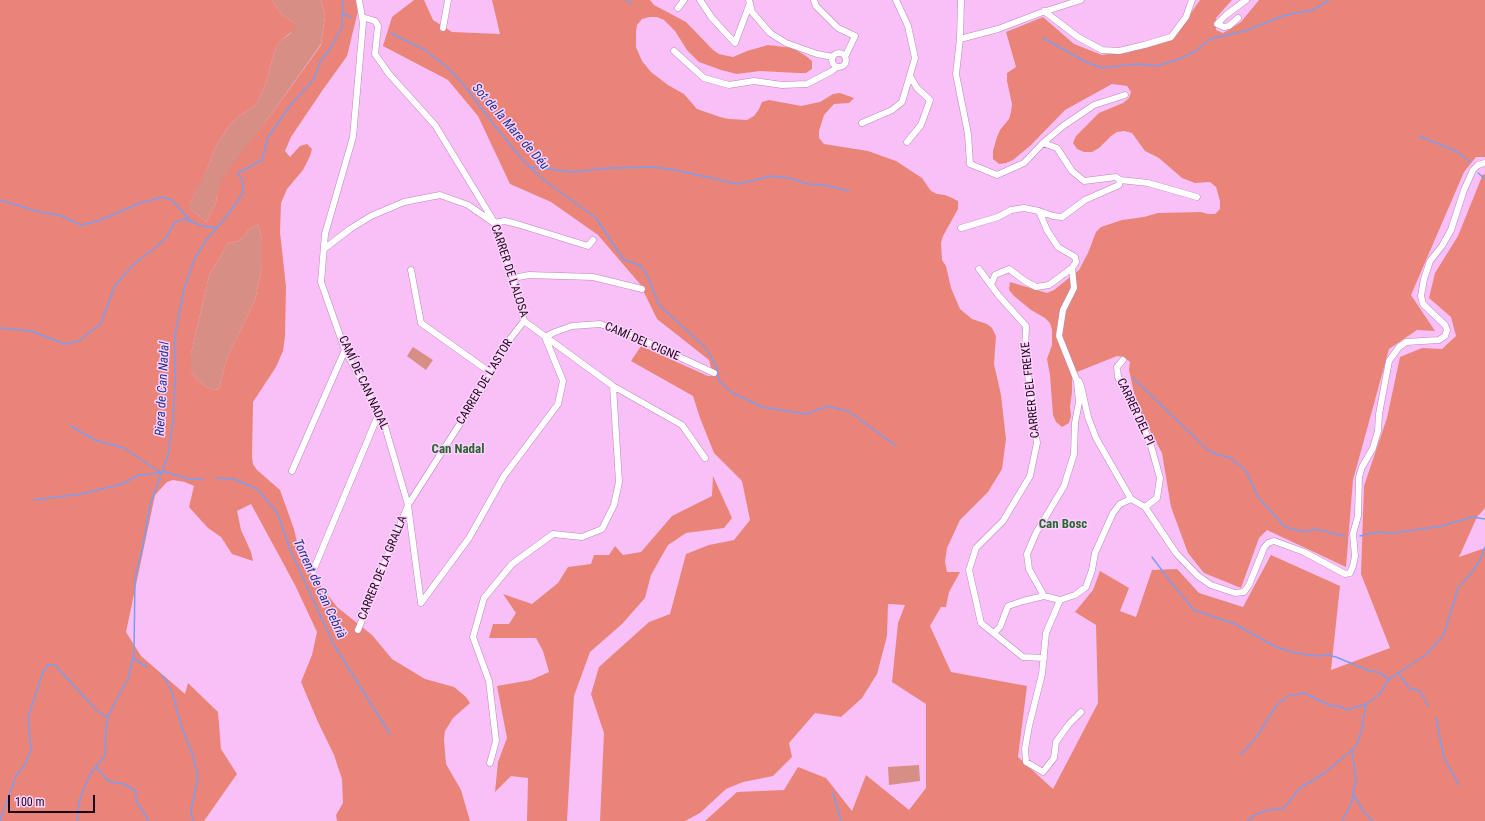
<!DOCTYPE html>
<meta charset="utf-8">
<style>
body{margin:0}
#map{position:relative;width:1485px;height:821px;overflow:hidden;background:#f8c0f7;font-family:"Roboto Condensed",sans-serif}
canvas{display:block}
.scale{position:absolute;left:8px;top:795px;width:87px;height:18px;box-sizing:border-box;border:2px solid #1a071a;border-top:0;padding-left:5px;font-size:12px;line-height:14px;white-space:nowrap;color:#1a071a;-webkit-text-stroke:3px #ffd2fe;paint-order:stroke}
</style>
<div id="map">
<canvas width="1485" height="821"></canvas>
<div class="scale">100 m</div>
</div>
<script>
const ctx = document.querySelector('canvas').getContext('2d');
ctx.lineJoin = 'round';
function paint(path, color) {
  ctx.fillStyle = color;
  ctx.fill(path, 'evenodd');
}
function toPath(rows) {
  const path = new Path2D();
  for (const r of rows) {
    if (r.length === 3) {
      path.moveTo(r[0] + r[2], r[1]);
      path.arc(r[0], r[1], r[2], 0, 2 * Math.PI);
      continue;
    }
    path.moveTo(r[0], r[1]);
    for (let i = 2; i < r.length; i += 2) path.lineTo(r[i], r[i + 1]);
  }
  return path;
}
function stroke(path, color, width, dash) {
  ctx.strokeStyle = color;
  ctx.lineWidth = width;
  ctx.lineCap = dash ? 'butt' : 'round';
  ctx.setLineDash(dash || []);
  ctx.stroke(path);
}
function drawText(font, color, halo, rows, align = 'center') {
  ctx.font = font + ' "Roboto Condensed",sans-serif';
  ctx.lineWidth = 3;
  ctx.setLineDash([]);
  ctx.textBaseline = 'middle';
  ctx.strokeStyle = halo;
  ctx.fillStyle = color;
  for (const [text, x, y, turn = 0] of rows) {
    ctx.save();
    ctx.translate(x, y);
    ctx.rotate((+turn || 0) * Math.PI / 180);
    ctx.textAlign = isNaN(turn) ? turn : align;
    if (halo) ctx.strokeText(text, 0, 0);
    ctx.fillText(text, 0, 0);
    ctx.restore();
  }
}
paint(toPath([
 [272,0,321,0,325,16,321,44,265,123,217,196,216,203,206,222,190,208,190,204,198,184,207,169,217,144,229,126,239,116,253,107,258,101,265,85,276,47,281,40,291,33,294,23,280,13],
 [258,224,262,239,262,267,255,300,227,358,219,389,215,390,206,387,196,378,191,371,191,354,209,276,228,243,238,241,244,237,248,230],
 [413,347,433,360,426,370,407,356],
 [919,765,920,781,889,785,888,767]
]), '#d68e85');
paint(toPath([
 [0,0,272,0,280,13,294,23,296,27,294,30,281,40,276,47,265,85,258,101,253,107,239,116,229,126,217,144,207,169,195,192,190,204,190,208,206,222,216,203,217,196,221,182,229,169,265,123,321,45,325,16,321,0,356,0,358,11,347,56,322,91,291,137,285,151,290,157,300,146,307,144,312,149,310,156,303,170,287,189,281,203,280,232,286,287,285,336,283,351,276,367,253,402,252,457,253,464,257,470,280,490,294,529,301,560,337,607,372,635,392,659,425,679,454,687,466,697,470,703,453,718,445,731,444,739,446,764,461,790,470,821,337,821,336,815,343,803,342,779,334,755,318,722,301,682,312,655,317,632,295,585,251,504,237,511,241,530,251,552,253,561,232,554,221,537,208,528,189,507,194,486,185,482,173,480,167,482,155,495,126,632,141,656,185,694,188,683,218,712,221,749,237,774,204,821,0,821],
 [258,224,262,239,262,267,255,300,227,358,219,389,215,390,206,387,196,378,191,371,191,354,209,276,228,243,238,241,244,237,248,230],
 [414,0,424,0,433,20,452,32,500,34,492,0,650,0,654,5,686,22,713,50,719,54,733,57,747,51,768,45,793,48,806,56,812,61,812,69,806,73,798,73,760,71,737,74,721,70,699,62,687,50,675,31,664,20,657,17,650,17,642,19,637,25,636,32,636,47,642,61,651,72,668,85,684,94,697,109,720,117,729,119,747,120,754,116,759,109,762,102,769,100,801,106,820,102,833,94,840,93,854,98,849,103,834,104,824,115,819,131,819,138,824,144,868,151,896,161,922,178,931,191,937,194,945,195,952,198,958,201,958,209,943,236,941,243,942,260,946,266,951,288,960,309,972,319,987,324,992,328,996,336,994,364,1001,395,1006,439,1002,469,988,492,960,520,947,548,945,562,947,572,960,572,949,592,946,607,941,607,930,626,951,672,1027,686,1018,757,1053,789,1098,703,1096,625,1075,612,1093,590,1100,571,1129,588,1120,611,1136,617,1152,570,1177,569,1199,593,1243,607,1271,555,1340,586,1331,670,1390,648,1361,574,1364,486,1387,418,1400,357,1422,348,1442,349,1456,336,1451,317,1429,298,1435,273,1458,236,1483,174,1485,175,1485,508,1477,517,1459,557,1485,548,1485,821,705,821,737,792,784,790,798,767,826,778,852,811,866,775,909,810,926,788,926,704,892,682,898,623,905,605,888,604,887,636,877,674,862,698,841,717,815,713,789,743,792,757,773,776,743,782,726,789,700,813,685,821,600,821,604,733,591,694,599,667,649,622,670,614,686,554,709,545,734,540,750,520,742,481,714,453,700,418,693,396,631,361,641,346,708,376,713,376,709,360,657,319,640,284,598,235,551,202,510,184,478,116,448,80,383,46,392,17],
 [1200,0,1232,0,1216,18,1216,30,1223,33,1241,22,1259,0,1485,0,1485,157,1476,157,1464,172,1411,295,1435,331,1417,330,1389,349,1353,480,1346,567,1267,530,1259,538,1241,588,1204,573,1188,553,1171,507,1162,453,1137,406,1129,370,1130,362,1124,357,1117,356,1072,374,1072,392,1070,407,1071,416,1069,423,1062,427,1056,422,1053,415,1050,375,1047,359,1052,345,1052,330,1050,323,1045,318,1031,310,1014,296,1009,290,1010,282,1047,293,1054,290,1079,270,1088,253,1096,232,1101,227,1122,220,1144,217,1158,213,1201,212,1208,214,1215,214,1220,209,1220,201,1216,187,1210,182,1195,183,1182,178,1159,158,1145,151,1132,133,1124,131,1117,132,1111,136,1099,148,1092,152,1084,152,1077,149,1073,143,1076,136,1099,113,1123,103,1129,98,1131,92,1127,86,1120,85,1112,84,1065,110,1031,145,1013,160,1006,163,999,164,993,159,993,151,997,137,1000,130,1009,119,1011,112,1012,104,1007,81,1007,73,1016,67,1006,32,1043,17,1074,44,1102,55,1142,49,1172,40],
 [713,476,732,518,724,528,686,533,668,545,651,575,645,598,622,624,590,652,574,696,567,821,527,821,528,778,511,776,495,792,498,762,507,738,497,686,531,680,549,672,543,651,536,638,489,638,493,624,509,624,516,613,503,594,532,604,558,583,568,567,591,564,594,555,609,555,615,546,623,555,641,552,672,516,712,496]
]), '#ea8479');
stroke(toPath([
 [626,0,632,4],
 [343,14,351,17],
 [391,33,425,50,447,67,463,84,495,126,525,163,544,180,596,218,623,259,641,266,648,277,659,305,706,348,716,366,719,381,731,392,762,407,806,414,828,406,850,412,896,446],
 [1043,38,1088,63,1102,68,1138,64,1156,66,1177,60,1194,52,1210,39,1245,31,1285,15,1313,10,1329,0],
 [1419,136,1456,151,1470,162],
 [531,167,573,172,610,168,654,167,675,170,738,184,771,176,788,178,809,184,825,185,849,191],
 [1478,173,1485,179],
 [0,200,40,212,59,215,81,225,98,221,140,203,162,197,172,200,191,221],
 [0,328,31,331,65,344,79,341,101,323,115,285,135,263,155,248,165,239,175,222,185,219,202,226,217,228],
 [1133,378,1208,450,1218,455,1231,458,1246,471,1258,497,1285,527,1306,532,1315,529,1345,536],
 [71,426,95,440,124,448,161,473],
 [162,471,189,479,203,479],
 [216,478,234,479,257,489,277,512,291,552,334,645,390,734],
 [34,500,81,494,122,484,139,475,161,473],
 [1360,536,1378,532,1394,533,1442,526,1472,517,1485,519],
 [1152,557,1173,585,1194,610,1235,624,1276,647,1296,653,1318,656,1328,655,1336,657,1370,671,1378,672,1389,679],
 [133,658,147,667],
 [1398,673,1409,688,1420,691,1428,706],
 [161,675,165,678,172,692,181,725,192,753,198,776,191,811,193,821],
 [1436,718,1444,758,1459,785],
 [1240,755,1255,739,1277,705,1288,696,1304,693,1331,706,1339,706,1347,710,1366,704],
 [96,767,108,781,124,784,136,791,136,801,149,821],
 [833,792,841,821],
 [1353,794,1364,812,1373,821],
 [0,821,16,776,26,763,31,749,28,717,43,672,48,665,55,665,96,710,108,718],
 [77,821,79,802,84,788,91,772,105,756,106,728,109,714,128,679,134,653,135,578,142,550,150,505,168,455,173,422,175,382,175,335,184,289,195,258,207,239,227,216,243,193,243,182,238,173,262,160,268,137,293,102,314,79,320,62,331,47,342,27,343,0],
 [1247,821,1256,814,1269,810,1283,809,1300,788,1323,774,1352,750,1356,746,1361,732,1366,704,1379,695,1389,679,1428,653,1444,634,1458,588,1473,571,1481,558,1485,547],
 [1342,821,1351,804,1356,780,1352,750]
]), '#7c9def', 1.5);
const minor = toPath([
 [359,0,363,23,353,137,325,234,321,282,345,350,384,423,408,505,421,603],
 [700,0,712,18,735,43,750,3],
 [749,0,752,12,770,33,786,43,817,54,833,57],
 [814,0,816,6,838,28,855,36,845,57],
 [678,8,684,0],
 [1044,11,1078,37,1102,50,1119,51,1144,45,1171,37,1186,17,1192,0],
 [362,17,375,21,378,26,375,54,389,74,435,125,493,220,512,275,524,321,613,386,682,425,705,458],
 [1238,18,1229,26,1224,27,1217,24,1226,15,1246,0],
 [443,28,448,0],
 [960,39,998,29,1040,13,1081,0],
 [674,51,704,78,729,85,754,81,782,85,807,84,832,71,837,67],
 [839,60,7],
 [862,123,892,110,902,102,915,58,908,26,896,0],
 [907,142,921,125,930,100,917,88,910,76],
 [1043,143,1063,126,1094,105,1125,95],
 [1120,180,1148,183,1197,197],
 [961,228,998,217,1011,210,1024,208,1039,211,1053,216,1062,217,1085,200,1119,185,1120,180,1116,177,1084,181,1072,171,1057,148,1043,143,1024,163,997,175,970,164,968,134,956,74,960,39,961,0],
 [324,249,350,229,371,216,404,202,440,195,468,205,494,223,505,221,517,224,588,246,593,240],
 [979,269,999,296,1026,326,1025,352,1037,443,1030,476,1003,521,976,548,969,570,981,623,1023,657,1044,658],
 [411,270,421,323,491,373],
 [513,278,529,275,593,277,642,289],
 [991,285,995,275,1009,269,1025,281,1036,287,1049,285,1072,268,1076,262,1075,257,1058,247,1047,230,1039,211],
 [1123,360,1117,367,1118,377,1138,414,1151,446,1160,478,1157,498,1145,507],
 [1077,381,1079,381,1081,386,1088,417,1096,438,1131,499,1145,507,1176,553,1198,576,1211,585,1235,593,1244,592,1249,585,1264,548,1268,543,1274,541,1304,552,1345,574,1350,573,1353,566,1355,556,1353,534,1358,516,1359,477,1362,467,1373,448,1378,431,1379,414,1389,361,1399,347,1406,342,1439,340,1445,336,1447,330,1445,325,1423,304,1421,296,1424,279,1430,261,1442,246,1451,230,1464,190,1473,170,1478,165,1485,163],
 [292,471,345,350],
 [313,571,379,413],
 [1044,596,1029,569,1027,554,1036,533,1064,486,1074,454,1075,423,1079,402,1077,381,1059,336,1063,310,1074,288,1072,268],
 [421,603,469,538,504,476,558,404,563,381,545,337,555,332,572,326,600,324,632,335,714,373],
 [358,630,408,505,477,397,510,339,524,321],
 [994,633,1000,627,1008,606,1023,601,1044,596,1060,600],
 [1081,712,1069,724,1056,742,1054,758,1043,772,1026,762,1025,749,1029,726,1042,674,1046,633,1060,600,1075,595,1086,587,1092,570,1095,553,1113,513,1120,504,1131,499],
 [490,763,496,741,489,681,473,637,484,598,512,564,553,534,582,537,602,529,614,505,619,482,613,386]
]);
stroke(minor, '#ba86ba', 7);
stroke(minor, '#fff', 6);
drawText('12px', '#1a071a', '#ffd2fe', [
 ["CARRER DE L'ALOSA",509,271,72],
 ["CAMÍ DEL CIGNE",642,342,23],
 ["CARRER DE L'ASTOR",485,382,-59],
 ["CAMÍ DE CAN NADAL",363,383,65],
 ["CARRER DEL FREIXE",1031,390,-96],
 ["CARRER DEL PI",1135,412,65],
 ["CARRER DE LA GRALLA",383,568,-68]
]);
drawText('italic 13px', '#1b3391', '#ffd2fe', [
 ["Sot de la Mare de Déu",510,127,49],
 ["Riera de Can Nadal",163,389,-87],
 ["Torrent de Can Cebrià",319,589,65]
]);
drawText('bold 13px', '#2a6533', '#ffd2fe', [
 ["Can Nadal",458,450],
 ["Can Bosc",1063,525]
]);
</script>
